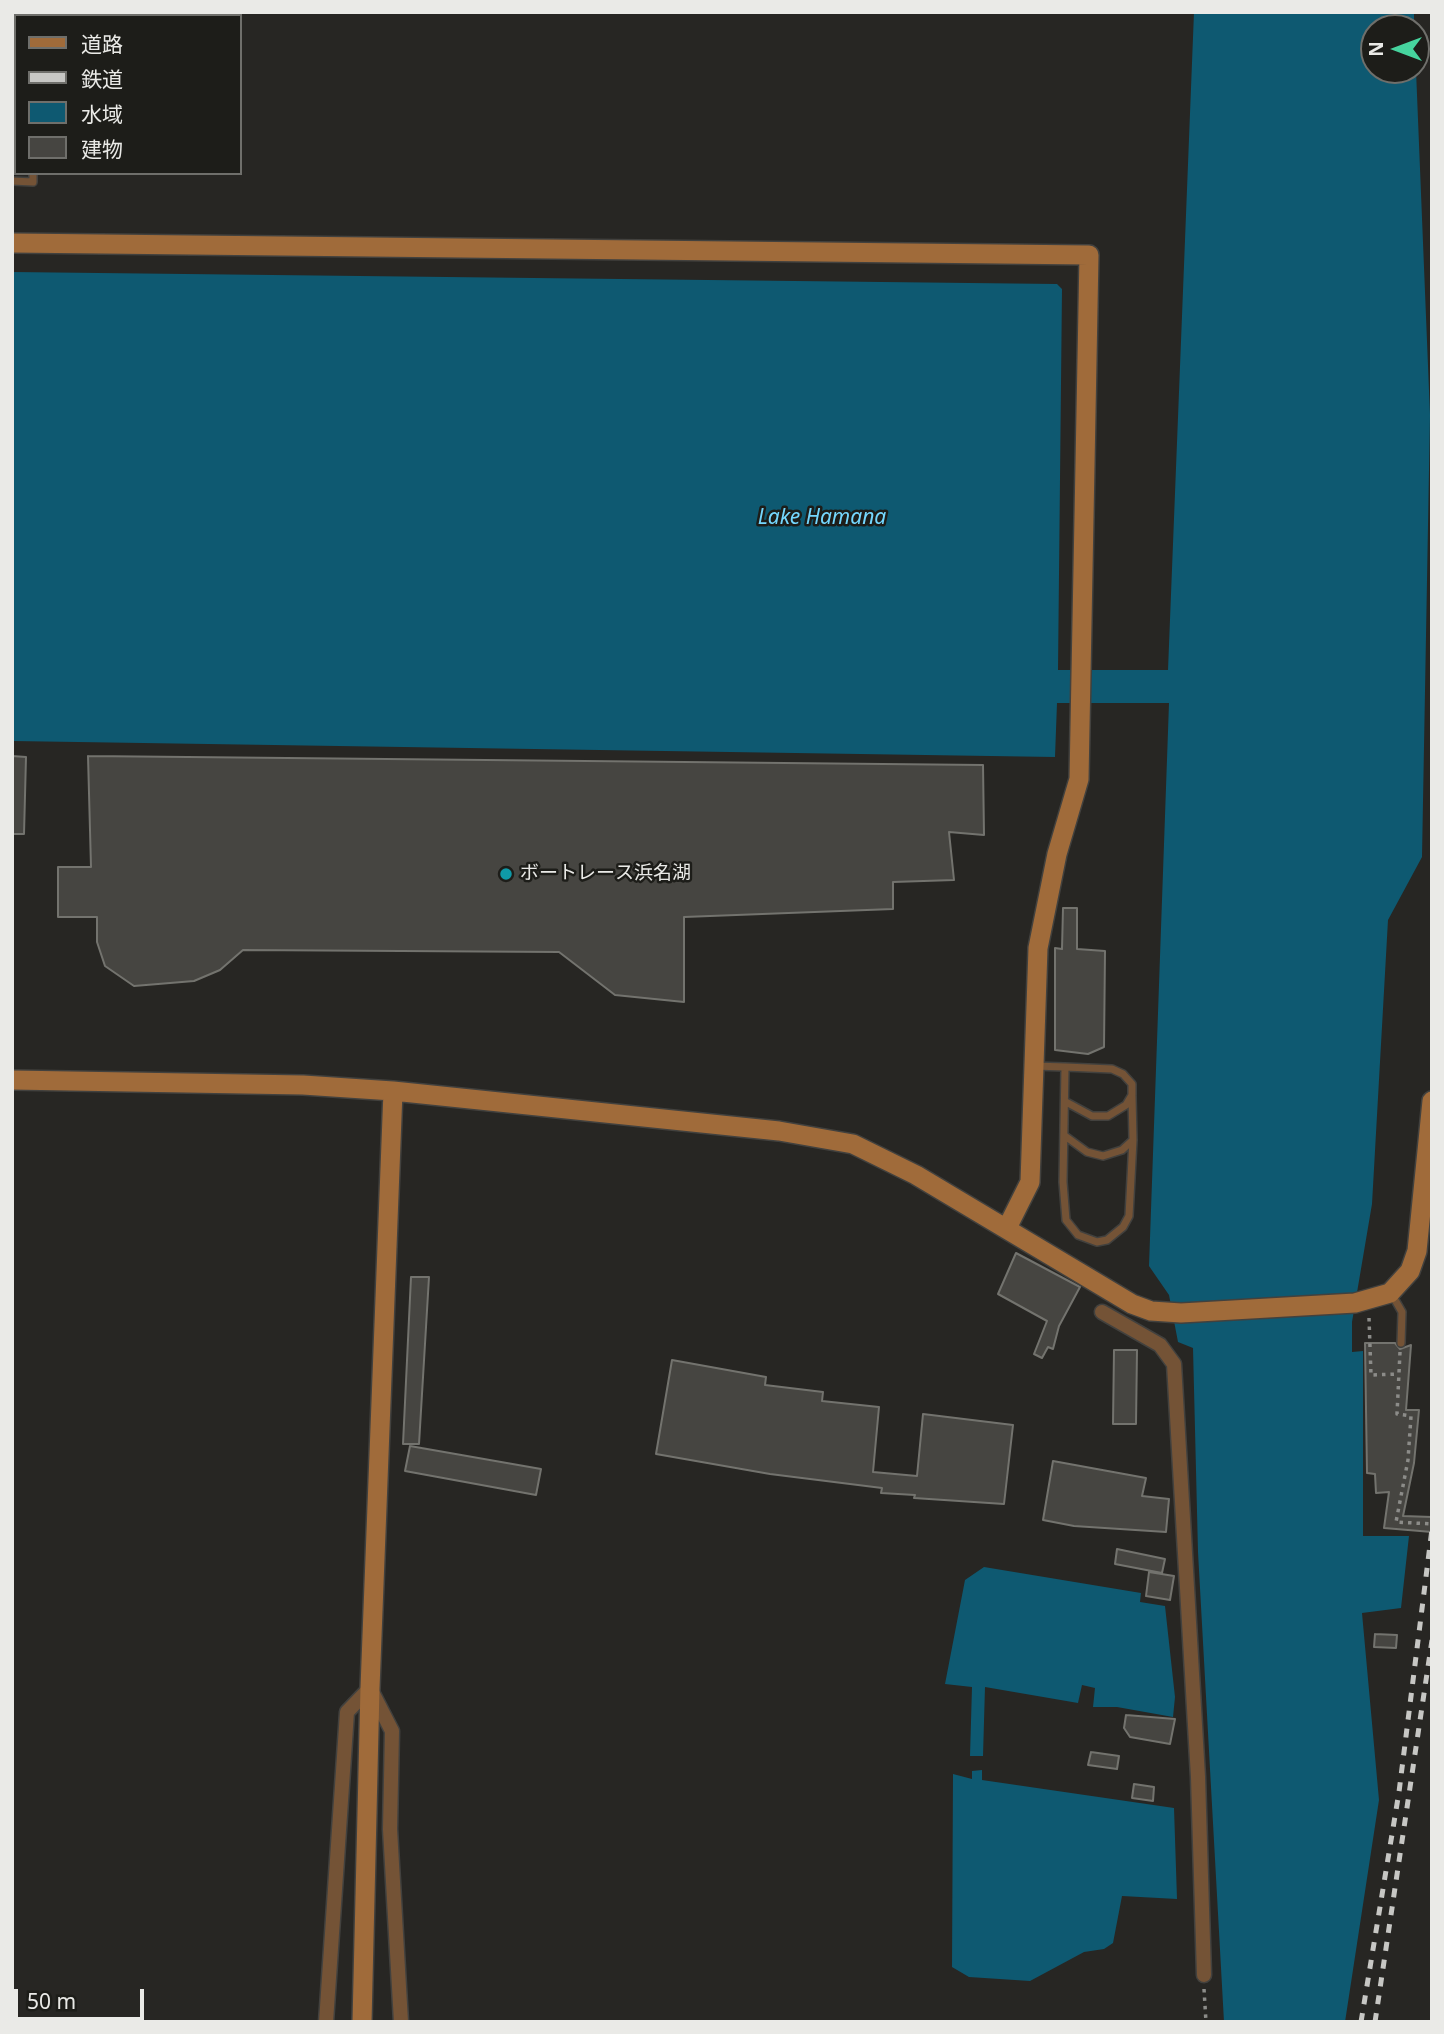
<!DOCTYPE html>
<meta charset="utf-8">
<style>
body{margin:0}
#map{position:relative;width:1444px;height:2034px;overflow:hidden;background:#272623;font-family:"Noto Sans","Noto Sans JP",sans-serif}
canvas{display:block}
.frame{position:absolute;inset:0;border:14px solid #eaeae7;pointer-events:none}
.legend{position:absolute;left:14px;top:14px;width:228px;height:161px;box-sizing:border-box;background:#1d1d19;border:2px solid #6f6f6b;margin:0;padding:9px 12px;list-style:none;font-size:21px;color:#eaeae7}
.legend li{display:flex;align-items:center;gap:14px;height:35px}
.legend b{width:35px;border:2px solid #6f6f6b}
.north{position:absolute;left:1360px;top:14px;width:70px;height:70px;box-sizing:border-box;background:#1d1d19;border:2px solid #6f6f6b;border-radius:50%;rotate:270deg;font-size:19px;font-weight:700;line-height:28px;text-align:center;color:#eaeae7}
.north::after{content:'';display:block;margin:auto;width:24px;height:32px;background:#46d49e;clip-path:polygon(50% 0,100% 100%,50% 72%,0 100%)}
.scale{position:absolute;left:14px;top:1989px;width:130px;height:32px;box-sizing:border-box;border:4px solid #eaeae7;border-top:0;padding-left:9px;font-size:21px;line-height:24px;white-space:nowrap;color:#eaeae7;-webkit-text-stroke:5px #1d1d19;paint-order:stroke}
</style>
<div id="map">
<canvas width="1444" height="2034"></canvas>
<div class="frame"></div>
<ul class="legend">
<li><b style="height:9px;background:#a06b3a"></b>道路</li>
<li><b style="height:9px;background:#c7c7c4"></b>鉄道</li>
<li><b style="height:19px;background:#0e5971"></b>水域</li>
<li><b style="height:19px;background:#464541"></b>建物</li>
</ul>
<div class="north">N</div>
<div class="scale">50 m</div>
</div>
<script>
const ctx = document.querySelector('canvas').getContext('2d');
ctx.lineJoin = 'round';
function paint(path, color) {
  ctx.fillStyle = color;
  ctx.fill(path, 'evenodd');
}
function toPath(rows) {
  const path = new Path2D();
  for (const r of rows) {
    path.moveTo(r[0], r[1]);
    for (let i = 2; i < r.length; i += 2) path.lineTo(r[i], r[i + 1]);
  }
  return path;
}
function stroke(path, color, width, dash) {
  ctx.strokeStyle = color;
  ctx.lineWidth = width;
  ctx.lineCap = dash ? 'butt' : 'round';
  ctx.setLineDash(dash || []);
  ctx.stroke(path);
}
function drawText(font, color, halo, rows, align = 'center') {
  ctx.font = font + ' "Noto Sans","Noto Sans JP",sans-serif';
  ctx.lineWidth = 5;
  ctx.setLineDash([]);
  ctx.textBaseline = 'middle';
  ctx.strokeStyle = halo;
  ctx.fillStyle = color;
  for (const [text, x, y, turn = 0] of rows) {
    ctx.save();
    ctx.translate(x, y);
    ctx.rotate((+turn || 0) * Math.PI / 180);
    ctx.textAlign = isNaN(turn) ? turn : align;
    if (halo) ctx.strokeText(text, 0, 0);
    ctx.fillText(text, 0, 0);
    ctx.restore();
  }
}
paint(toPath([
 [1194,12,1414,12,1414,28,1374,28,1374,70,1416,70,1430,415,1422,857,1388,920,1372,1204,1352,1322,1352,1352,1363,1351,1363,1536,1409,1536,1401,1608,1362,1613,1379,1800,1345,2022,1224,2022,1198,1552,1193,1348,1178,1342,1169,1295,1149,1266,1169,703,1057,703,1055,757,12,741,12,272,1057,284,1062,289,1058,670,1168,670],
 [984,1567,1141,1593,1140,1602,1165,1606,1175,1697,1173,1717,1117,1707,1093,1707,1095,1688,1082,1685,1078,1703,985,1687,983,1756,970,1756,972,1687,945,1684,965,1580],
 [982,1770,982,1780,1174,1808,1177,1899,1122,1896,1113,1943,1104,1949,1084,1952,1030,1981,969,1977,952,1967,953,1774,972,1779,972,1771]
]), '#0e5971');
const building = toPath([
 [12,756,26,757,24,834,12,834,12,756],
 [88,756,983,765,984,835,949,832,954,880,893,882,893,909,684,917,684,1002,615,995,559,952,243,950,220,970,194,981,134,986,105,966,97,942,97,917,58,917,58,867,91,867,88,756],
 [1063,908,1077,908,1077,949,1105,951,1104,1047,1088,1054,1055,1050,1055,948,1062,949,1063,908],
 [1016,1253,1080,1287,1059,1326,1053,1349,1048,1347,1042,1358,1034,1354,1047,1321,998,1294,1016,1253],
 [411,1277,429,1277,419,1444,403,1444,411,1277],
 [1365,1343,1395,1343,1400,1349,1411,1345,1406,1410,1419,1410,1414,1463,1403,1516,1432,1517,1432,1532,1384,1528,1389,1492,1376,1493,1375,1474,1367,1473,1365,1343],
 [1114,1350,1137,1350,1136,1424,1113,1424,1114,1350],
 [672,1360,766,1377,765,1385,823,1392,822,1401,879,1407,873,1472,917,1476,923,1414,1013,1425,1004,1504,914,1498,915,1495,881,1493,882,1488,770,1474,656,1454,672,1360],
 [410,1446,541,1469,536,1495,405,1471,410,1446],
 [1053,1461,1146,1478,1142,1496,1169,1499,1166,1532,1074,1526,1043,1520,1053,1461],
 [1117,1549,1165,1559,1162,1573,1115,1564,1117,1549],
 [1149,1572,1174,1576,1170,1600,1146,1596,1149,1572],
 [1375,1634,1397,1635,1396,1648,1374,1647,1375,1634],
 [1126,1715,1175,1719,1170,1744,1130,1737,1124,1728,1126,1715],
 [1091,1752,1119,1756,1117,1769,1088,1765,1091,1752],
 [1134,1784,1154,1787,1153,1801,1132,1798,1134,1784]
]);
paint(building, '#464541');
stroke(building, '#73736e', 2);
const lane = toPath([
 [34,16,34,12],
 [12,181,33,182,33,173],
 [1034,1066,1065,1067,1063,1182,1066,1220,1078,1235,1097,1242,1107,1240,1123,1227,1129,1216,1133,1140,1122,1150,1103,1156,1087,1152,1065,1136],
 [1065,1067,1112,1069,1123,1074,1132,1084,1132,1095,1126,1105,1108,1116,1092,1116,1066,1102],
 [1132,1096,1133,1140],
 [1391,1293,1402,1312,1401,1343]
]);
const street = toPath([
 [1102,1312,1160,1345,1174,1364,1198,1777,1204,1975],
 [326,2022,347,1712,370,1688,392,1731,390,1829,401,2022]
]);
const secondary = toPath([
 [12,243,1089,255,1079,779,1057,854,1038,948,1030,1182,1007,1228],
 [12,1080,303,1085,393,1091,779,1131,853,1144,916,1175,1132,1304,1151,1311,1181,1313,1355,1303,1390,1293,1410,1271,1417,1251,1432,1101],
 [362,2022,370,1688,393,1091]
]);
stroke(lane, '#42413e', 10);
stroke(street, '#42413e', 17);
stroke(secondary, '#42413e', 22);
stroke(toPath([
 [1369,1318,1371,1375,1398,1374],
 [1400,1352,1397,1414,1411,1416,1408,1460,1396,1522,1432,1524],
 [1204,1989,1206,2022]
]), '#8c8c89', 3.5, [3.5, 5]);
stroke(lane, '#745336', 7);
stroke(street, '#745336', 14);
stroke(secondary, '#a06b3a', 19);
stroke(toPath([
 [1361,2022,1399,1792,1432,1529],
 [1375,2022,1432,1640]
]), '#c7c7c4', 5, [9, 9]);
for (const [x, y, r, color] of [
 [506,874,7,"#0f9aa8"]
]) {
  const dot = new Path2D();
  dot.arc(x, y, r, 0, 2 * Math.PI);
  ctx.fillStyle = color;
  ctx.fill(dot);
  stroke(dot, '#1d1d19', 2.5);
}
drawText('19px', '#eaeae7', '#1d1d19', [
 ["ボートレース浜名湖",520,874]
], 'left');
drawText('italic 21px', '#74d7fe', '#1d1d19', [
 ["Lake Hamana",822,518]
]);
</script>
